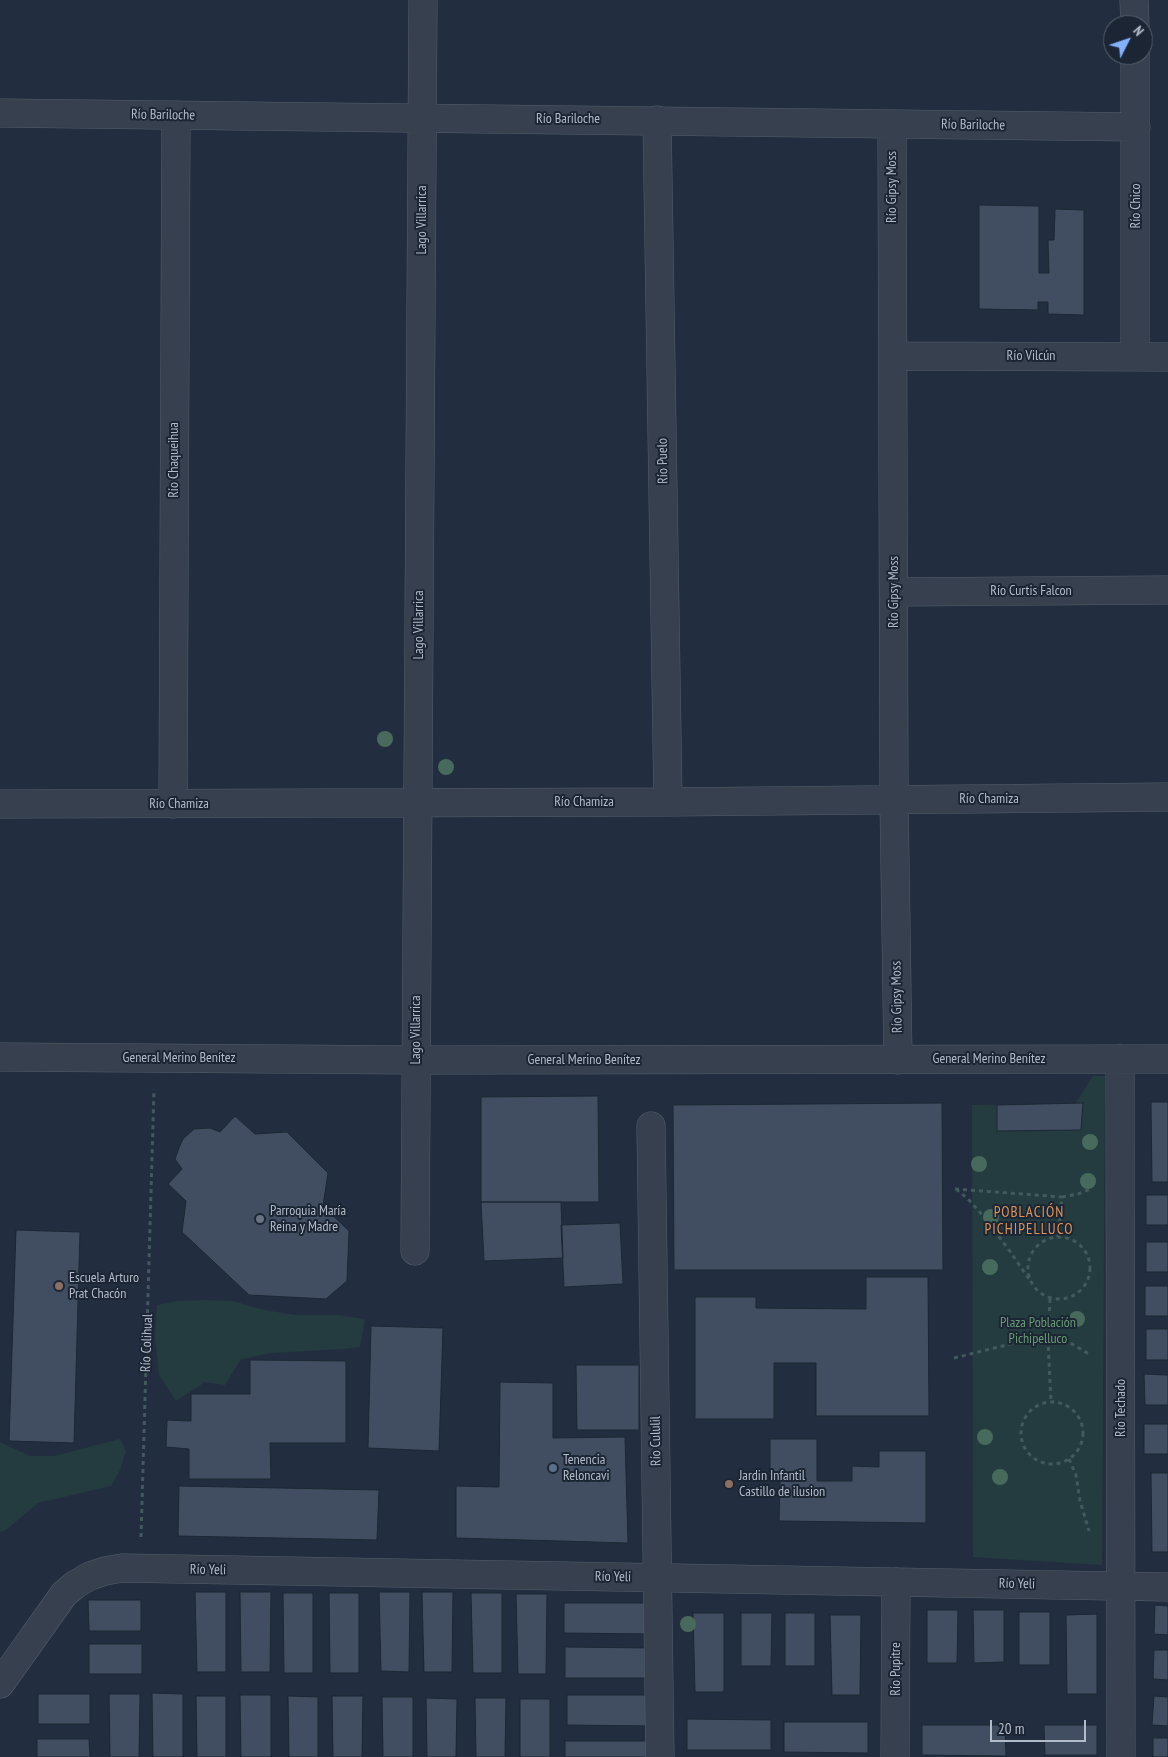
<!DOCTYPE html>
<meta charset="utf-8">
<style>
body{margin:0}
#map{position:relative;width:1168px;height:1757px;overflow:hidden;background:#222e3f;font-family:"PT Sans Narrow",sans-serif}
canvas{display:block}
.north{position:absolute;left:1103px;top:15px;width:50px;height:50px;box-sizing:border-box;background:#1b2533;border:1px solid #57616f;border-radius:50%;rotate:49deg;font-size:14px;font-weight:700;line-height:20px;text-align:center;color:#b2bbca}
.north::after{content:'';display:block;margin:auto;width:18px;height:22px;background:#82b1fe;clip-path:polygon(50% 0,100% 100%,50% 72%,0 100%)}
.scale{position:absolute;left:990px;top:1720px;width:96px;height:22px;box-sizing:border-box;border:2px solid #b2bbca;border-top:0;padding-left:6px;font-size:15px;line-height:18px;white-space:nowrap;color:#b2bbca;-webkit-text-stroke:4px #1b2533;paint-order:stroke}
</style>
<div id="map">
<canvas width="1168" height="1757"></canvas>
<div class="north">N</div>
<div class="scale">20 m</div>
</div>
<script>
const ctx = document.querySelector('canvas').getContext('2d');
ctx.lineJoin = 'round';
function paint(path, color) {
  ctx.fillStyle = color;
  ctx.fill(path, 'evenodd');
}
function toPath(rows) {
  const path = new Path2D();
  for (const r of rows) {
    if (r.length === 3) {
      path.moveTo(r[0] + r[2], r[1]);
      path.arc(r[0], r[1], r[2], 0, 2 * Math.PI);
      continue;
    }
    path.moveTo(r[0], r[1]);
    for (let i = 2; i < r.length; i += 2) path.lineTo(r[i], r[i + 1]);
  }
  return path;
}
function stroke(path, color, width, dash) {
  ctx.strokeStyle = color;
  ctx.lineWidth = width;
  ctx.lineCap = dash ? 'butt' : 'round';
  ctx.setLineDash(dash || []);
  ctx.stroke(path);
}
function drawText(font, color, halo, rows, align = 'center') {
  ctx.font = font + ' "PT Sans Narrow",sans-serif';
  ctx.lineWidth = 4;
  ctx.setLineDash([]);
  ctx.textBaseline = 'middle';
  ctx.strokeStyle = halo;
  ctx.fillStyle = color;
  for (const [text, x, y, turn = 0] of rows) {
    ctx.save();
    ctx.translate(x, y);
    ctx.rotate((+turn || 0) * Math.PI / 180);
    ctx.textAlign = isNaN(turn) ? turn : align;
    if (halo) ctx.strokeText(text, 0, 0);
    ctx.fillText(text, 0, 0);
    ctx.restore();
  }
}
paint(toPath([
 [1093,1076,1105,1076,1102,1565,973,1557,972,1105,1075,1104],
 [205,1300,233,1301,264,1310,296,1315,337,1315,365,1319,360,1347,342,1349,271,1353,241,1359,225,1385,205,1382,176,1401,159,1375,155,1337,157,1305,178,1301],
 [120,1439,126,1451,120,1470,111,1486,38,1503,6,1530,0,1532,0,1442,30,1456,54,1456]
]), '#243c3f');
const building = toPath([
 [979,205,1039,206,1039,273,1049,273,1048,240,1054,240,1055,209,1084,210,1084,315,1048,314,1048,302,1038,302,1038,310,979,309,979,205],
 [598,1096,599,1202,481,1202,481,1097,598,1096],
 [1151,1102,1168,1102,1168,1182,1152,1182,1151,1102],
 [942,1103,943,1270,674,1270,673,1105,942,1103],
 [1083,1103,1081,1130,997,1131,997,1105,1083,1103],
 [235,1116,255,1134,287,1132,328,1173,323,1206,349,1231,347,1281,326,1299,249,1295,182,1232,186,1201,168,1184,182,1169,175,1159,179,1148,183,1139,194,1129,210,1128,220,1132,235,1116],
 [1146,1195,1168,1195,1168,1225,1146,1225,1146,1195],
 [481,1202,561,1202,563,1258,484,1261,481,1202],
 [620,1223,623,1284,564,1287,561,1225,620,1223],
 [16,1230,80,1232,74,1443,9,1441,16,1230],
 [1146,1242,1168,1242,1168,1272,1146,1272,1146,1242],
 [866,1277,928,1277,929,1416,816,1416,816,1363,774,1363,774,1419,695,1419,695,1297,756,1297,756,1308,866,1309,866,1277],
 [1145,1286,1168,1286,1168,1316,1145,1316,1145,1286],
 [371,1326,443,1328,439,1451,368,1448,371,1326],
 [1146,1329,1168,1329,1168,1360,1146,1360,1146,1329],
 [250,1360,346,1361,346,1443,270,1443,271,1479,189,1479,189,1449,166,1447,167,1420,191,1421,191,1394,250,1394,250,1360],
 [576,1365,639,1365,639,1430,577,1430,576,1365],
 [1144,1374,1168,1375,1168,1405,1145,1405,1144,1374],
 [500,1382,553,1383,553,1438,625,1437,628,1543,456,1538,456,1486,499,1487,500,1382],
 [1144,1424,1168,1424,1168,1454,1144,1454,1144,1424],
 [770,1439,817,1439,817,1481,852,1481,852,1466,879,1467,879,1451,926,1451,926,1523,779,1521,780,1479,770,1479,770,1439],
 [1151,1473,1168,1473,1168,1552,1152,1552,1151,1473],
 [179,1486,379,1490,377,1540,178,1536,179,1486],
 [195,1592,226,1592,226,1672,197,1672,195,1592],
 [240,1592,271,1592,270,1672,241,1672,240,1592],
 [379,1592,410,1592,409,1672,381,1671,379,1592],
 [422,1592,453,1592,452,1672,424,1672,422,1592],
 [283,1593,313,1593,313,1673,284,1673,283,1593],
 [329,1593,359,1593,359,1673,330,1673,329,1593],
 [471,1593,502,1593,502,1673,473,1673,471,1593],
 [516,1594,547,1594,546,1674,518,1674,516,1594],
 [88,1600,141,1600,141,1631,89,1631,88,1600],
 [564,1603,647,1603,648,1634,564,1633,564,1603],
 [1155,1605,1168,1606,1168,1635,1154,1634,1155,1605],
 [927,1610,958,1610,957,1663,927,1663,927,1610],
 [973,1610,1004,1610,1004,1662,974,1663,973,1610],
 [1019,1612,1050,1612,1050,1665,1019,1665,1019,1612],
 [693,1613,724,1613,724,1692,695,1692,693,1613],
 [741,1613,772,1613,771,1666,741,1666,741,1613],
 [785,1613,815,1613,815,1666,785,1666,785,1613],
 [1097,1614,1097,1694,1067,1694,1066,1615,1097,1614],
 [830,1615,861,1615,860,1695,832,1695,830,1615],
 [89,1644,142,1644,142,1674,89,1674,89,1644],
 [565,1647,649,1648,649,1678,565,1678,565,1647],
 [1154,1650,1168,1650,1168,1680,1153,1679,1154,1650],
 [152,1693,183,1694,183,1757,153,1757,152,1693],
 [38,1694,90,1694,90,1724,38,1724,38,1694],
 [109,1694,140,1694,139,1757,110,1757,109,1694],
 [240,1695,271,1695,271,1757,241,1757,240,1695],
 [567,1695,651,1695,650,1726,567,1725,567,1695],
 [196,1696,226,1696,226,1757,197,1757,196,1696],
 [288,1696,318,1697,318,1757,289,1757,288,1696],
 [332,1696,363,1696,362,1757,333,1757,332,1696],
 [1154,1696,1168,1697,1168,1726,1152,1725,1154,1696],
 [382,1697,413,1697,413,1757,383,1757,382,1697],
 [426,1698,457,1699,456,1757,427,1757,426,1698],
 [475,1698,506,1698,505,1757,476,1757,475,1698],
 [520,1699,550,1699,550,1757,520,1757,520,1699],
 [687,1719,771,1720,771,1750,687,1750,687,1719],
 [784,1722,868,1722,868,1753,784,1752,784,1722],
 [922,1725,1005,1725,1006,1756,922,1755,922,1725],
 [1044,1725,1097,1725,1097,1755,1045,1755,1044,1725],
 [1153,1738,1168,1738,1168,1757,1153,1757,1153,1738],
 [37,1739,89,1739,90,1757,37,1757,37,1739],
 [565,1741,649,1741,649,1757,565,1757,565,1741]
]);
paint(building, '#414e61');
stroke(building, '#1d2735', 1);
const minor = toPath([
 [1134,0,1135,25],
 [1135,55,1135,357],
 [0,113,1136,127],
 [657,120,668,802],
 [892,124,894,799,898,1060],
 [893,356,1168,357],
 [894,592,1168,590],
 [0,804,668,802,1168,797],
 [173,804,176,115],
 [0,1057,416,1060,1168,1059],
 [1120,1059,1121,1757],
 [651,1126,660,1757],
 [415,1251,423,0],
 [0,1684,64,1594,76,1584,90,1576,105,1571,122,1568,1168,1587],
 [895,1757,896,1582]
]);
stroke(minor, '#545e6c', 29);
stroke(toPath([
 [955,1189,1062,1197,1058,1237],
 [956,1189,968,1199,985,1218,1009,1250,1029,1279],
 [1062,1197,1078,1194,1090,1189],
 [1059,1268,31],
 [1050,1299,1048,1341,1051,1402],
 [954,1358,1035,1338,1056,1338,1072,1344,1089,1354],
 [1052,1433,31],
 [1069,1459,1076,1475,1080,1501,1089,1531],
 [141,1537,154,1089]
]), '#42595d', 3, [4, 4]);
stroke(minor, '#36404e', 28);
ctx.fillStyle = '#486a5c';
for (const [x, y] of [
 [385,739],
 [446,767],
 [1090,1142],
 [979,1164],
 [1088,1181],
 [991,1217],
 [990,1267],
 [1077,1319],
 [985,1437],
 [1000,1477],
 [688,1624]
]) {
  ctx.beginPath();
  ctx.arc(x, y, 8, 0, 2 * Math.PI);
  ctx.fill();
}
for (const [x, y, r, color] of [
 [260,1219,5,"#6b7280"],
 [59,1286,5,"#8d6e63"],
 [553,1468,5,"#5c6f8a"],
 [729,1484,5,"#8d6e63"]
]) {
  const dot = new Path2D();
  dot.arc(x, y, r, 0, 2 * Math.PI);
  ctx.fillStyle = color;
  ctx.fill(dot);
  stroke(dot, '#1b2533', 2);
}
drawText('14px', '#b2bbca', '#1b2533', [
 ["Río Bariloche",163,115,1],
 ["Río Bariloche",568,119],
 ["Río Bariloche",973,125,1],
 ["Río Gipsy Moss",892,187,-90],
 ["Río Chico",1136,206,-90],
 ["Lago Villarrica",422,220,-90],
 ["Río Vilcún",1031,356],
 ["Río Chaqueihua",174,460,-90],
 ["Río Puelo",663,461,-91],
 ["Río Curtis Falcon",1031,591],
 ["Río Gipsy Moss",894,592,-90],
 ["Lago Villarrica",419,625,-90],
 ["Río Chamiza",989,799],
 ["Río Chamiza",584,802],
 ["Río Chamiza",179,804],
 ["Río Gipsy Moss",897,997,-91],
 ["Lago Villarrica",416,1030,-90],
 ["General Merino Benítez",179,1058],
 ["General Merino Benítez",989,1059],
 ["General Merino Benítez",584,1060],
 ["Río Colihual",147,1343,-88],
 ["Río Techado",1121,1408,-90],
 ["Río Cululil",656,1441,-91],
 ["Río Yeli",208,1570,1],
 ["Río Yeli",613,1577,1],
 ["Río Yeli",1017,1584,1],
 ["Río Pupitre",896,1669,-90]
]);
drawText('14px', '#b2bbca', '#1b2533', [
 ["Parroquia María",270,1211],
 ["Reina y Madre",270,1227],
 ["Escuela Arturo",69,1278],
 ["Prat Chacón",69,1294],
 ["Tenencia",563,1460],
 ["Reloncavi",563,1476],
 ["Jardin Infantil",739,1476],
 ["Castillo de ilusion",739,1492]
], 'left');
drawText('14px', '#689c74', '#1b2533', [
 ["Plaza Población",1038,1323],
 ["Pichipelluco",1038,1339]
]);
ctx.letterSpacing = '1px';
drawText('15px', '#db955b', '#1b2533', [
 ["POBLACIÓN",1029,1213],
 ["PICHIPELLUCO",1029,1230]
]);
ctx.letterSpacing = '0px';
</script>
